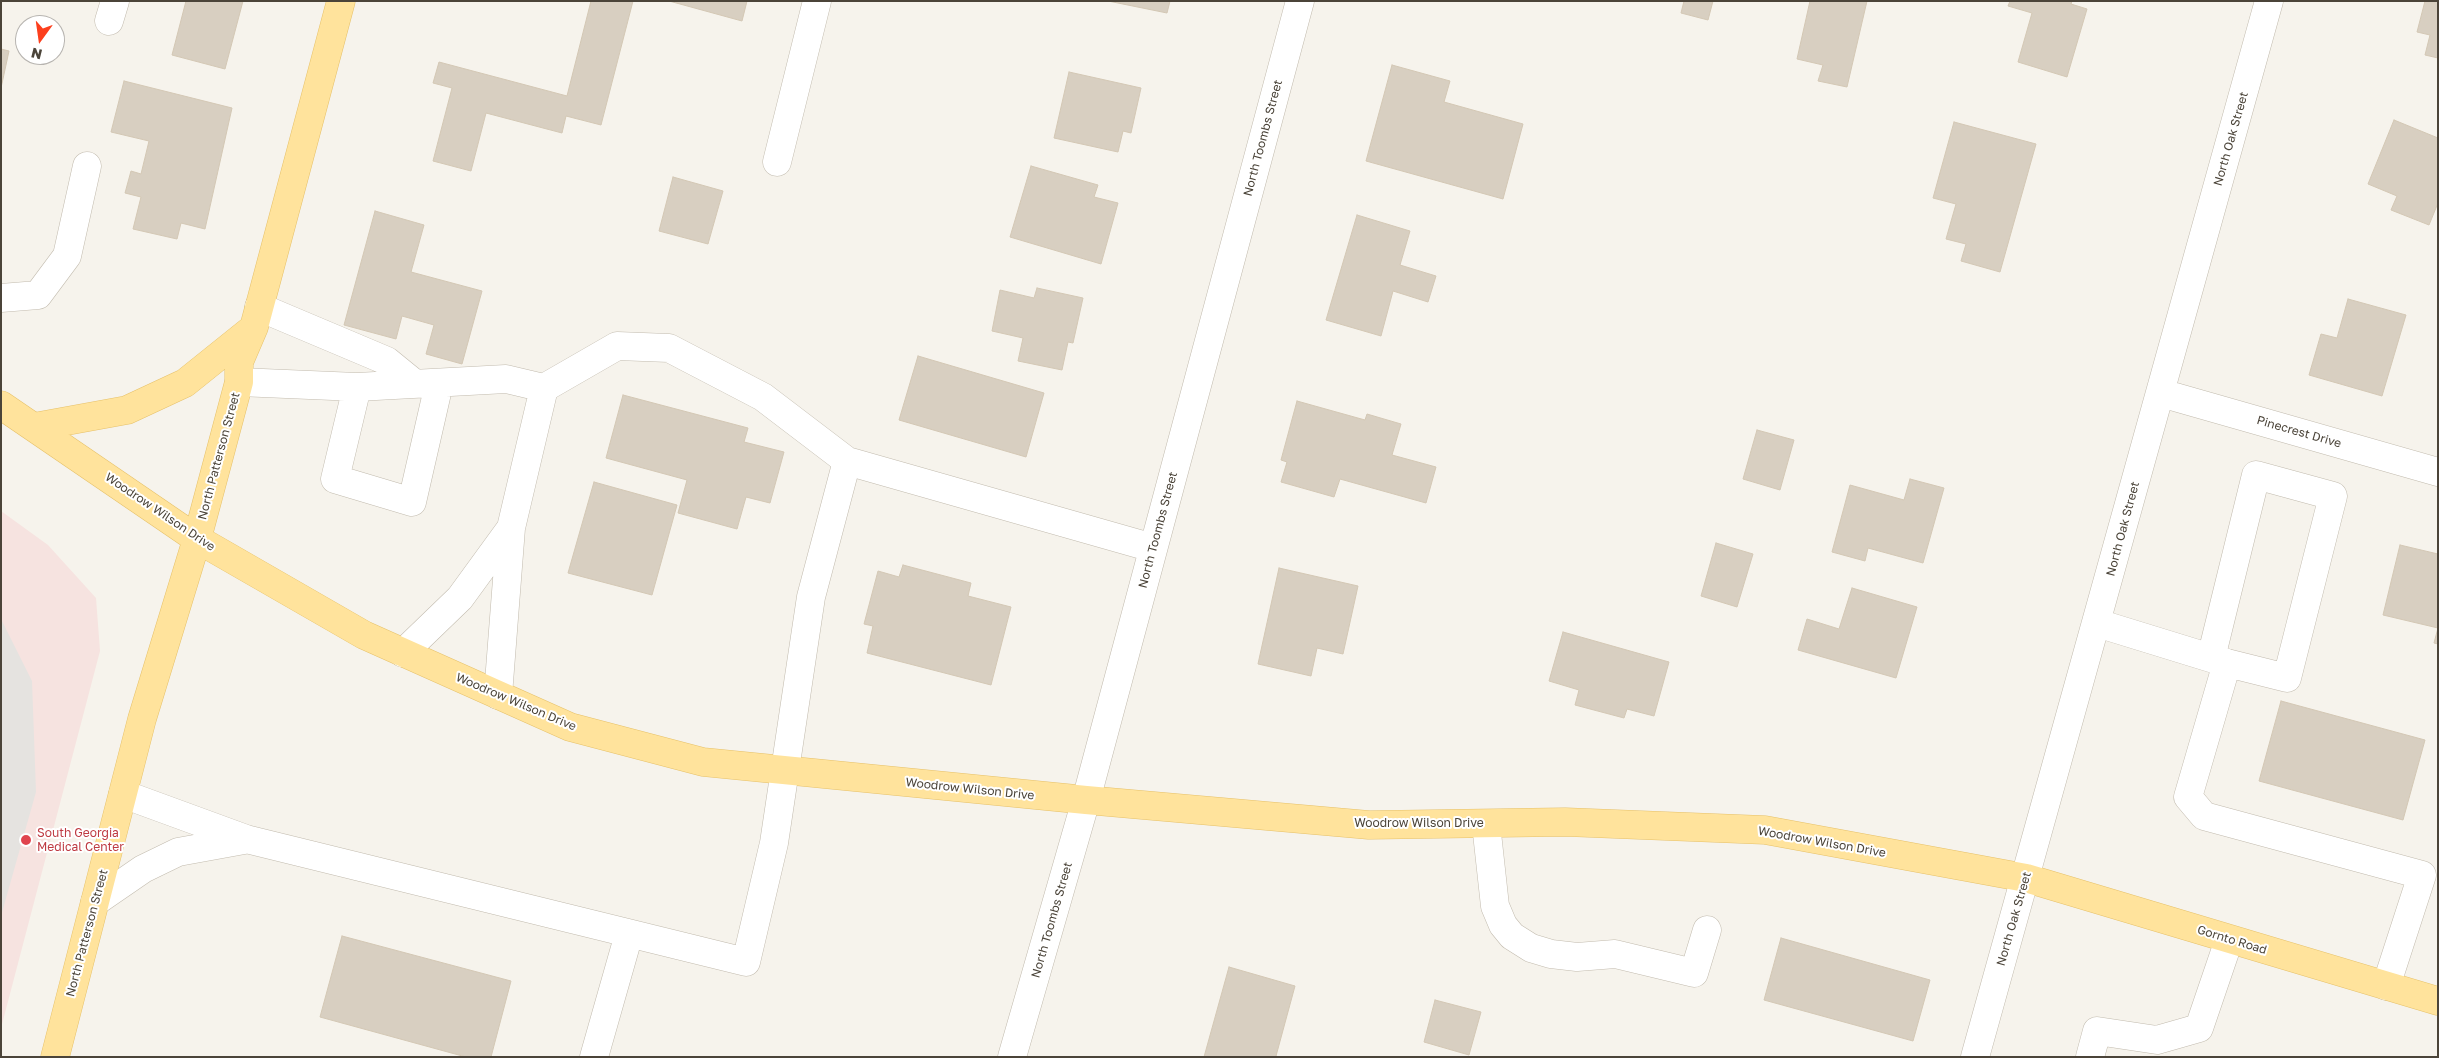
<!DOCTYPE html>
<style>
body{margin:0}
#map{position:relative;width:2439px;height:1058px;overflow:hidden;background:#f6f3ec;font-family:"Golos Text",sans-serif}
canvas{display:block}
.frame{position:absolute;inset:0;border:2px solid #4b4439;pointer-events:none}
.north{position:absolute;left:15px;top:15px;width:50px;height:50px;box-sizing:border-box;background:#fff;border:1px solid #b7b4b0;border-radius:50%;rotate:194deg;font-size:14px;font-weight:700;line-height:20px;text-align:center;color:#4b4439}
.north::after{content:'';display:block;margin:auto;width:18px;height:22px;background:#fc3f1d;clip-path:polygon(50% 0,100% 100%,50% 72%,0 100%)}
</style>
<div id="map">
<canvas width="2439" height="1058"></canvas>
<div class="frame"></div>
<div class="north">N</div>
</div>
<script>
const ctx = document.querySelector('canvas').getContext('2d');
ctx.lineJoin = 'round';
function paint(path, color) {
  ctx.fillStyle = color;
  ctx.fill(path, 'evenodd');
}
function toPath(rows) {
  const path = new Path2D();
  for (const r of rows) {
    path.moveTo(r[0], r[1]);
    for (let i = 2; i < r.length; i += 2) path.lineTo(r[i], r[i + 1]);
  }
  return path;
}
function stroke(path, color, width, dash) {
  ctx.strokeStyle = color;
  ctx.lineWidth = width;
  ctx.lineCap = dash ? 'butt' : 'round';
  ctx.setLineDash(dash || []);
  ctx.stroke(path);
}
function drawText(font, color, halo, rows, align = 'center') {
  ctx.font = font + ' "Golos Text",sans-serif';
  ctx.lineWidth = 4;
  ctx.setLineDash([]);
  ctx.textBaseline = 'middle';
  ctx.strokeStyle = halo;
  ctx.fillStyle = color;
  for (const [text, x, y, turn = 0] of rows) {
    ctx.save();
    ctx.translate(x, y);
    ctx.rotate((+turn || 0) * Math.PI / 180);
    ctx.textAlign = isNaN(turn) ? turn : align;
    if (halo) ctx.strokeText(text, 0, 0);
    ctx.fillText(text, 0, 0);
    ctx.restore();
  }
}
paint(toPath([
 [1,511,48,545,96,598,100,651,1,1028]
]), '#f6e3e0');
paint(toPath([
 [1,619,32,681,36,792,1,916]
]), '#e5e3e0');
const building = toPath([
 [186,1,243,1,225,69,172,55,186,1],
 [591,1,633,1,601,125,566,116,562,133,486,113,471,171,433,161,452,88,433,83,439,62,567,96,591,1],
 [669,1,747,1,742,21,669,1],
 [1108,1,1170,1,1167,13,1108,1],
 [1684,1,1713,1,1708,20,1681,13,1684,1],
 [1810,1,1867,1,1847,87,1818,81,1823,65,1797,59,1810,1],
 [2010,1,2072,1,2071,4,2087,9,2067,77,2018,62,2032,13,2008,6,2010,1],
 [2425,1,2438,1,2438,58,2425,55,2430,35,2417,32,2425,1],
 [1,49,9,51,1,88,1,49],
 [1392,65,1450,81,1444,102,1523,124,1503,199,1366,161,1392,65],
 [1069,72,1141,88,1131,133,1123,131,1118,152,1054,138,1069,72],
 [124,81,232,108,205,229,181,223,177,239,133,229,141,197,125,193,131,171,141,174,149,141,111,132,124,81],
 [2394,120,2438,138,2438,203,2429,225,2391,210,2397,196,2368,184,2394,120],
 [1954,122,2036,144,2000,272,1961,261,1966,244,1946,239,1956,204,1933,198,1954,122],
 [1031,166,1098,185,1094,197,1118,203,1101,264,1010,237,1031,166],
 [673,177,723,191,708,244,659,231,673,177],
 [375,211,424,225,411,272,482,291,462,364,426,354,434,325,402,316,396,339,344,325,375,211],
 [1357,215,1410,231,1400,265,1436,276,1428,302,1393,291,1381,336,1326,320,1357,215],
 [1037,288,1083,298,1073,343,1068,342,1062,370,1018,361,1023,338,992,331,1000,290,1034,298,1037,288],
 [2348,299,2406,315,2382,396,2309,375,2321,334,2337,338,2348,299],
 [918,356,1044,393,1026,457,899,420,918,356],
 [623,395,748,428,744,442,784,452,770,503,746,497,737,529,678,513,687,480,606,458,623,395],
 [1297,401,1365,420,1367,414,1401,424,1392,455,1436,467,1426,503,1340,479,1334,497,1281,482,1287,462,1281,460,1297,401],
 [1757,430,1794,440,1780,490,1743,479,1757,430],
 [1910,479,1944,488,1923,563,1868,548,1865,561,1832,552,1850,485,1904,500,1910,479],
 [594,482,677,505,652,595,568,573,594,482],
 [1716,543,1753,554,1737,607,1701,596,1716,543],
 [2400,545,2438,554,2438,644,2434,643,2438,628,2383,615,2400,545],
 [903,565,971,583,968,596,1011,607,991,685,867,653,873,626,864,624,878,571,899,577,903,565],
 [1279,568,1358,586,1343,654,1317,648,1311,676,1258,664,1279,568],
 [1852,588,1917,607,1896,678,1798,650,1807,619,1839,629,1852,588],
 [1563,632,1669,662,1654,716,1627,709,1624,718,1575,705,1579,690,1549,681,1563,632],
 [2281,701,2425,740,2403,820,2259,781,2281,701],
 [342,936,511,981,491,1057,466,1057,320,1017,342,936],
 [1781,938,1930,980,1913,1041,1764,1000,1781,938],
 [1229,967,1295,986,1276,1056,1279,1057,1204,1057,1229,967],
 [1435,1000,1481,1012,1469,1055,1424,1042,1435,1000]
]);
paint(building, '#d8cfc1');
stroke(building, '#d3c7b4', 1);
const minor = toPath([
 [109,21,115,1],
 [777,162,817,1],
 [1,298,38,295,67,256,87,166],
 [259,307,387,361,414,383],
 [239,382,357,387,506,379,544,388,617,346,669,348,763,397,847,461,1153,548],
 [357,387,335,479,412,502,439,384],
 [2161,393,2438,472],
 [2097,623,2227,663,2287,678,2333,496,2256,475,2211,658],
 [403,653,460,598,511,528],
 [2227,663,2188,797,2204,816,2422,875,2386,986],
 [498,695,511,528,544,388],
 [123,794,246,839,746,962,774,843,811,597,847,461],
 [1486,824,1495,906,1503,925,1512,936,1531,948,1551,954,1577,957,1615,954,1694,973,1707,930],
 [95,902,143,869,178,852,244,840],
 [594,1057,629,934],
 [1012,1057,1086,800,1300,1],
 [1975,1057,2269,1],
 [2090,1057,2097,1031,2157,1040,2199,1028,2229,940]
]);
const major = toPath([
 [1,405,197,539,364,635,570,727,703,762,1086,800,1369,825,1565,822,1765,830,2026,878,2438,1001],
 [34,427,127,410,185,383,251,330],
 [55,1057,142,719,197,539,239,382,239,362,254,327,341,1]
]);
stroke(minor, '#c2bbae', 29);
stroke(major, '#e6c16a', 29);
stroke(minor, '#fff', 28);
stroke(major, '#ffe39c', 28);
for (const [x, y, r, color] of [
 [26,840,6,"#e0444e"]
]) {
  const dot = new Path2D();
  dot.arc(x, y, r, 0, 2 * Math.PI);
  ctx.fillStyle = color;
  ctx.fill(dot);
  stroke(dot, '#fff', 2);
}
drawText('12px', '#4b4439', '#fff', [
 ["North Toombs Street",1263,138,-75],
 ["North Oak Street",2231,139,-74],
 ["Pinecrest Drive",2299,432,16],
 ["North Patterson Street",219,456,-75],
 ["Woodrow Wilson Drive",160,512,34],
 ["North Oak Street",2123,529,-75],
 ["North Toombs Street",1158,530,-75],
 ["Woodrow Wilson Drive",516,702,23],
 ["Woodrow Wilson Drive",970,789,6],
 ["Woodrow Wilson Drive",1419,823],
 ["Woodrow Wilson Drive",1822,842,10],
 ["North Oak Street",2014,919,-74],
 ["North Toombs Street",1052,920,-74],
 ["North Patterson Street",87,933,-75],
 ["Gornto Road",2232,940,17]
]);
drawText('12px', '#be3a42', '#fff', [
 ["South Georgia",37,833],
 ["Medical Center",37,847]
], 'left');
</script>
